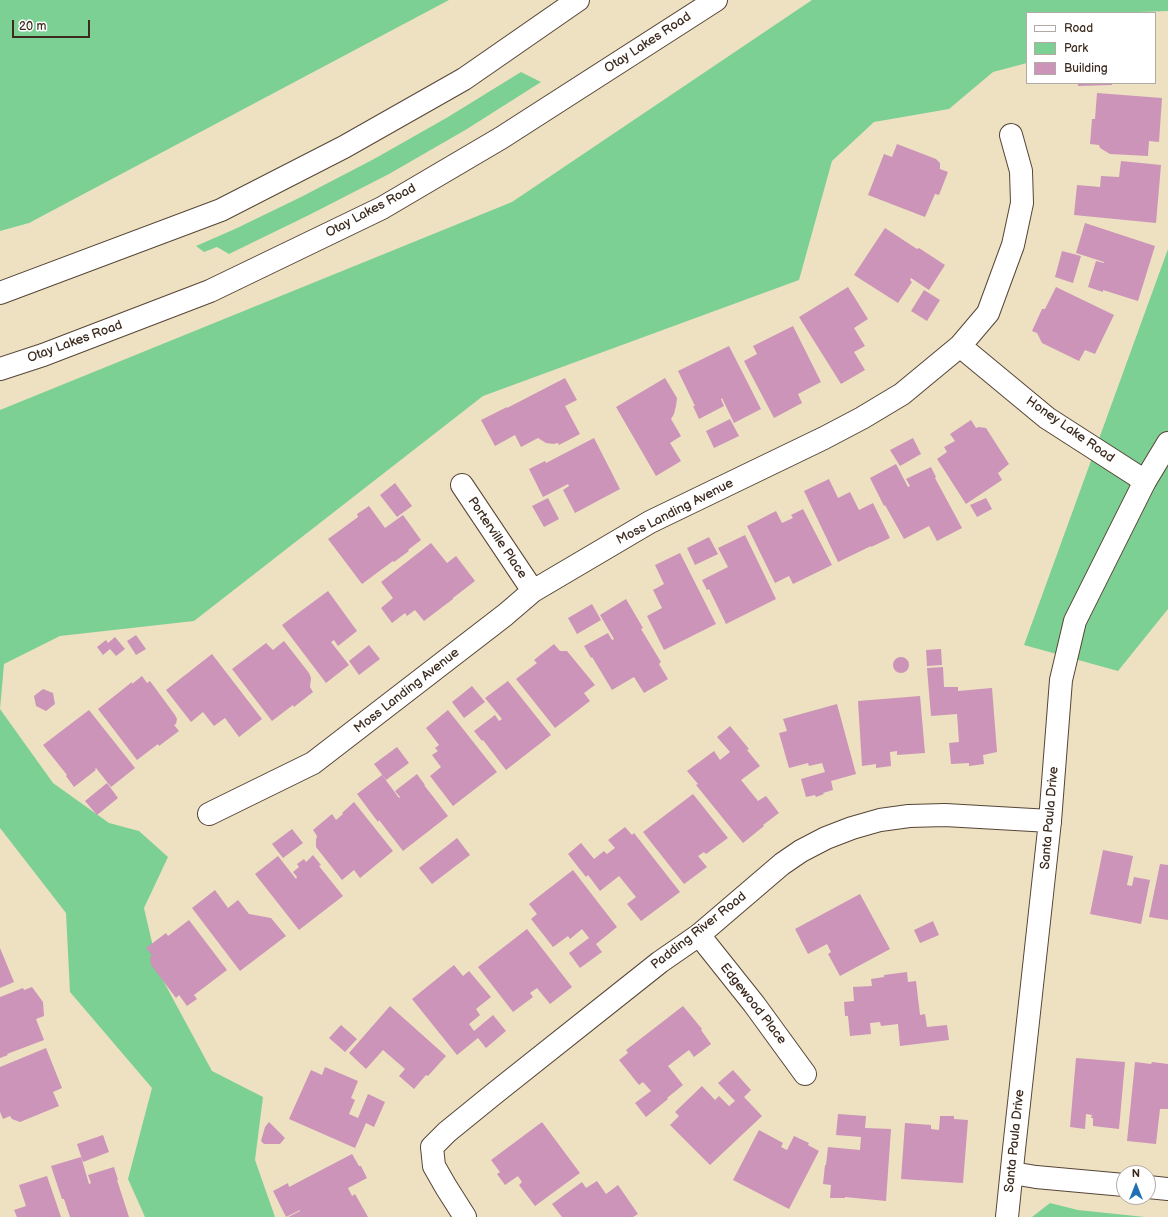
<!DOCTYPE html>
<style>
body{margin:0}
#map{position:relative;width:1168px;height:1217px;overflow:hidden;background:#eee1c2;font-family:"Balsamiq Sans",sans-serif}
canvas{display:block}
.legend{position:absolute;left:1026px;top:12px;width:130px;height:72px;box-sizing:border-box;background:#fff;border:1px solid #b1aaa5;margin:0;padding:5px 7px;list-style:none;font-size:12px;color:#3b2a1e}
.legend li{display:flex;align-items:center;gap:8px;height:20px}
.legend b{width:20px;border:1px solid #b1aaa5}
.north{position:absolute;left:1116px;top:1165px;width:40px;height:40px;box-sizing:border-box;background:#fff;border:1px solid #b1aaa5;border-radius:50%;rotate:0deg;font-size:11px;font-weight:700;line-height:16px;text-align:center;color:#3b2a1e}
.north::after{content:'';display:block;margin:auto;width:14px;height:18px;background:#1f6fb2;clip-path:polygon(50% 0,100% 100%,50% 72%,0 100%)}
.scale{position:absolute;left:12px;top:20px;width:78px;height:18px;box-sizing:border-box;border:2px solid #3b2a1e;border-top:0;padding-left:5px;font-size:12px;line-height:14px;white-space:nowrap;color:#3b2a1e;-webkit-text-stroke:3px #fff;paint-order:stroke}
</style>
<div id="map">
<canvas width="1168" height="1217"></canvas>
<ul class="legend">
<li><b style="height:5px;background:#fff"></b>Road</li>
<li><b style="height:11px;background:#7cd093"></b>Park</li>
<li><b style="height:11px;background:#cb94b8"></b>Building</li>
</ul>
<div class="north">N</div>
<div class="scale">20 m</div>
</div>
<script>
const ctx = document.querySelector('canvas').getContext('2d');
ctx.lineJoin = 'round';
function paint(path, color) {
  ctx.fillStyle = color;
  ctx.fill(path, 'evenodd');
}
function toPath(rows) {
  const path = new Path2D();
  for (const r of rows) {
    if (r.length === 3) {
      path.moveTo(r[0] + r[2], r[1]);
      path.arc(r[0], r[1], r[2], 0, 2 * Math.PI);
      continue;
    }
    path.moveTo(r[0], r[1]);
    for (let i = 2; i < r.length; i += 2) path.lineTo(r[i], r[i + 1]);
  }
  return path;
}
function stroke(path, color, width, dash) {
  ctx.strokeStyle = color;
  ctx.lineWidth = width;
  ctx.lineCap = dash ? 'butt' : 'round';
  ctx.setLineDash(dash || []);
  ctx.stroke(path);
}
function drawText(font, color, halo, rows, align = 'center') {
  ctx.font = font + ' "Balsamiq Sans",sans-serif';
  ctx.lineWidth = 3.5;
  ctx.setLineDash([]);
  ctx.textBaseline = 'middle';
  ctx.strokeStyle = halo;
  ctx.fillStyle = color;
  for (const [text, x, y, turn = 0] of rows) {
    ctx.save();
    ctx.translate(x, y);
    ctx.rotate((+turn || 0) * Math.PI / 180);
    ctx.textAlign = isNaN(turn) ? turn : align;
    if (halo) ctx.strokeText(text, 0, 0);
    ctx.fillText(text, 0, 0);
    ctx.restore();
  }
}
paint(toPath([
 [0,0,449,0,29,223,0,231],
 [812,0,1168,0,1168,11,1110,13,1027,13,1027,63,993,72,949,109,874,122,832,161,799,280,483,396,194,621,60,636,4,664,0,709,53,783,109,823,139,831,168,857,144,908,159,973,212,1071,263,1097,255,1160,275,1217,145,1217,128,1179,152,1088,70,992,66,913,0,828,0,410,512,202],
 [521,72,541,82,467,129,389,174,309,215,229,254,217,247,204,252,196,246,235,229,301,197,374,159,448,117],
 [1168,249,1168,609,1118,671,1024,645],
 [1050,1203,1078,1210,1145,1217,1032,1217]
]), '#7cd093');
paint(toPath([
 [1078,83,1112,83,1112,85,1078,86],
 [1097,93,1162,98,1159,142,1149,141,1148,156,1110,154,1100,148,1099,145,1090,144,1092,119,1095,119],
 [897,144,936,159,940,163,940,169,948,172,939,195,935,194,925,217,868,195,884,154,892,157],
 [1121,161,1161,165,1156,223,1074,215,1077,185,1100,187,1101,176,1119,177],
 [1085,223,1155,246,1138,301,1103,290,1103,292,1088,287,1096,261,1104,263,1104,262,1076,253],
 [885,228,917,249,919,248,945,265,929,290,911,278,910,280,912,282,898,303,854,275],
 [1062,251,1081,256,1073,283,1055,277],
 [848,287,868,319,854,328,865,346,854,352,865,370,841,384,799,317],
 [1056,287,1114,315,1095,354,1085,350,1079,361,1042,343,1037,333,1032,331,1042,309,1045,309],
 [924,290,940,300,927,321,911,311],
 [793,326,821,382,798,394,802,403,774,418,744,361,757,354,753,346],
 [729,346,761,409,734,423,722,398,721,399,724,406,699,419,693,406,695,406,678,371],
 [565,378,577,400,565,406,580,434,559,445,558,443,553,444,546,443,538,438,521,447,515,435,495,446,481,420,507,407,507,408],
 [665,378,677,398,676,406,674,414,671,419,681,436,670,443,681,461,656,476,616,407],
 [730,419,739,436,714,448,706,431],
 [971,420,976,428,979,427,986,428,1009,464,998,473,1002,480,966,504,937,459,947,452,944,447,955,441,950,434],
 [594,438,620,489,575,513,563,490,569,486,568,484,543,497,529,469,545,461,546,463],
 [913,438,921,454,900,466,890,450],
 [896,464,908,487,910,486,906,479,931,467,936,477,935,478,962,528,937,541,929,526,904,539,885,505,884,506,870,478],
 [829,479,838,498,850,492,859,510,873,503,890,538,871,547,871,546,838,562,804,491],
 [395,483,412,506,397,517,380,495],
 [548,498,559,519,544,527,532,506],
 [986,498,992,509,977,517,970,505],
 [369,506,385,528,403,515,421,540,408,550,409,551,394,562,393,561,362,584,328,539,358,517,357,514],
 [803,509,832,565,793,584,789,576,775,583,747,526,776,511,782,523,793,518,791,515],
 [745,535,776,599,726,624,709,589,707,590,702,580,728,567,718,548],
 [709,537,718,554,695,565,687,548],
 [431,543,447,563,456,556,475,581,453,598,453,599,424,621,415,610,407,616,405,613,392,623,381,608,393,598,381,582],
 [680,553,716,624,664,650,647,616,662,608,653,590,664,584,655,565],
 [328,591,357,631,338,646,334,640,331,642,349,665,326,683,282,625],
 [626,599,643,628,641,629,661,662,659,664,668,679,644,693,634,677,612,690,592,657,591,658,584,646,608,633,612,640,614,639,600,615],
 [592,604,601,620,577,634,568,618],
 [136,635,146,649,136,655,127,641],
 [115,637,125,649,116,656,110,649,103,655,97,647,106,640,108,643],
 [284,641,309,673,311,678,310,687,313,692,294,707,293,705,272,721,232,669,266,643,273,650],
 [554,644,560,651,567,651,595,685,584,693,590,701,555,728,516,679,537,663,534,660],
 [369,645,380,659,359,675,349,661],
 [941,649,942,665,927,666,926,650],
 [212,654,262,719,239,737,225,718,214,726,203,712,191,722,166,690],
 [901,665,8],
 [943,667,944,687,958,687,958,691,992,688,997,752,983,755,984,764,969,766,969,763,951,764,949,743,959,742,957,714,931,716,927,668],
 [142,676,147,683,150,681,175,715,177,719,176,724,174,725,179,731,159,746,158,744,137,760,98,709,132,682,132,684],
 [508,681,551,735,506,770,483,740,482,741,474,731,495,715,499,721,502,719,485,698],
 [472,686,485,702,464,718,452,702],
 [43,689,53,693,55,704,46,711,36,706,34,696],
 [920,696,925,753,897,755,897,751,890,752,891,766,876,768,876,764,862,766,858,701],
 [837,704,856,774,831,781,833,790,823,793,824,794,816,797,815,795,806,797,801,779,825,772,822,763,809,766,808,763,789,768,779,733,787,731,783,719],
 [89,710,135,768,111,787,96,768,95,769,96,770,74,787,66,776,67,775,43,745],
 [448,710,497,772,453,806,430,776,441,767,432,755,438,751,435,748,439,745,426,728],
 [730,726,749,749,747,750,760,766,741,780,758,801,766,796,779,813,763,825,764,826,743,843,696,785,698,784,687,771,714,751,720,760,730,752,717,737],
 [397,747,409,763,386,780,374,764],
 [417,774,425,785,424,785,448,816,403,851,379,820,378,822,357,794,382,775,399,798,400,797,395,791],
 [107,783,118,798,97,815,85,801],
 [693,794,728,838,706,854,704,852,698,856,707,867,684,884,643,832],
 [354,802,393,851,360,878,354,870,342,880,316,847,316,840,317,836,313,830,332,814,336,820,343,814,342,813],
 [625,827,632,835,634,833,680,892,641,921,627,904,636,897,619,876,600,891,588,875,586,877,568,854,581,843,594,859,604,851,607,854,615,848,608,840],
 [292,829,303,843,283,858,272,844],
 [457,838,470,855,432,884,419,868],
 [1103,850,1133,856,1127,885,1132,886,1134,877,1150,880,1141,924,1090,914],
 [313,855,321,865,319,866,343,896,299,930,255,874,278,856,296,879,297,877,293,872,299,867,297,864,304,859,306,862],
 [1160,864,1168,865,1168,920,1149,917],
 [573,870,617,927,596,944,602,952,580,968,569,953,589,938,582,929,570,939,568,936,553,947,531,919,537,914,529,904],
 [215,890,228,908,238,900,249,914,271,918,286,936,240,971,192,908],
 [860,894,890,949,840,976,828,954,831,952,827,944,808,954,795,929],
 [189,920,227,970,194,995,197,999,187,1006,179,995,176,998,151,965,150,958,152,955,146,948,166,933,168,936],
 [933,921,939,935,920,943,914,930],
 [527,929,572,987,550,1004,537,988,530,993,533,997,513,1012,478,967],
 [0,948,14,982,0,988],
 [454,965,463,976,469,971,491,997,476,1009,480,1015,469,1024,474,1031,493,1015,506,1031,486,1048,478,1038,457,1055,412,999],
 [907,972,908,982,916,981,920,1015,925,1014,927,1027,947,1025,949,1040,900,1046,898,1024,881,1026,880,1022,870,1023,871,1034,850,1036,848,1016,845,1016,844,1002,854,1001,853,987,872,986,871,979,884,977,884,975],
 [32,987,43,1002,44,1016,36,1019,44,1040,7,1054,8,1055,0,1058,0,997,23,988,24,990],
 [390,1006,446,1056,428,1076,426,1075,414,1089,399,1076,405,1069,383,1050,366,1069,349,1053],
 [683,1006,702,1029,701,1030,711,1044,694,1057,689,1050,668,1066,683,1085,667,1098,668,1099,646,1117,635,1103,651,1091,643,1082,639,1085,619,1060,628,1053,626,1050],
 [341,1025,357,1039,345,1052,329,1038],
 [46,1048,62,1088,53,1092,59,1106,20,1122,12,1119,10,1116,3,1119,0,1112,0,1067],
 [1076,1058,1125,1062,1119,1129,1093,1126,1093,1118,1091,1118,1092,1115,1086,1114,1085,1129,1070,1127],
 [1135,1062,1151,1064,1152,1062,1168,1064,1168,1109,1160,1109,1156,1144,1127,1141],
 [325,1067,358,1081,351,1098,355,1100,349,1114,358,1118,368,1094,385,1102,374,1127,366,1123,355,1148,289,1119,311,1070,322,1075],
 [733,1070,751,1090,744,1097,762,1116,710,1165,670,1125,679,1116,675,1112,702,1086,715,1100,719,1096,729,1106,735,1101,718,1083],
 [838,1114,866,1116,865,1128,891,1129,886,1201,845,1197,845,1198,830,1198,831,1185,823,1184,825,1165,826,1165,828,1147,860,1150,861,1137,836,1135],
 [940,1116,954,1116,954,1119,968,1120,963,1183,901,1179,905,1123,931,1125,931,1129,939,1130],
 [269,1122,285,1138,280,1144,264,1144,261,1141,265,1127],
 [542,1122,580,1173,535,1206,519,1185,522,1182,518,1176,505,1185,497,1174,500,1172,491,1160],
 [759,1130,783,1143,781,1147,787,1150,794,1136,809,1143,808,1145,819,1151,789,1209,733,1180],
 [103,1135,109,1152,83,1162,77,1144],
 [352,1154,359,1166,361,1166,367,1178,348,1188,352,1196,355,1194,368,1217,288,1217,300,1211,300,1210,286,1217,273,1191,288,1183,289,1187],
 [81,1157,89,1184,91,1183,88,1175,114,1167,118,1180,117,1180,129,1217,70,1217,64,1199,62,1199,51,1166],
 [47,1176,61,1217,17,1217,14,1210,26,1206,19,1185],
 [597,1181,606,1194,618,1185,638,1214,633,1217,562,1217,552,1204,582,1182,586,1188]
]), '#cb94b8');
const street = toPath([
 [960,346,1047,418,1145,481],
 [462,485,533,591],
 [209,814,313,763,505,615,533,591,650,522,824,438,862,418,902,394,960,346,988,313,1013,245,1022,203,1021,171,1011,135],
 [699,935,754,1004,805,1074],
 [1012,1173,1036,1177,1124,1185],
 [1148,1187,1168,1189],
 [465,1217,446,1187,434,1166,432,1147,447,1132,495,1093,660,962,699,935,782,864,801,851,826,838,852,828,880,820,909,816,945,815,1050,821]
]);
const secondary = toPath([
 [1007,1217,1014,1149,1050,821,1061,680,1075,621,1145,481,1168,443]
]);
const primary = toPath([
 [0,293,221,210,344,147,464,79,578,0],
 [0,369,43,355,210,291,382,208,501,138,716,0]
]);
stroke(street, '#564537', 24);
stroke(secondary, '#564537', 24);
stroke(primary, '#564537', 24);
stroke(street, '#fff', 22);
stroke(secondary, '#fff', 22);
stroke(primary, '#fff', 22);
drawText('13px', '#3b2a1e', '#fff', [
 ["Otay Lakes Road",648,43,-33],
 ["Otay Lakes Road",371,211,-28],
 ["Otay Lakes Road",75,342,-20],
 ["Honey Lake Road",1070,430,35],
 ["Moss Landing Avenue",675,512,-27],
 ["Porterville Place",497,538,56],
 ["Moss Landing Avenue",407,691,-38],
 ["Santa Paula Drive",1050,818,-85],
 ["Padding River Road",699,931,-38],
 ["Edgewood Place",753,1004,52],
 ["Santa Paula Drive",1015,1141,-84]
]);
</script>
